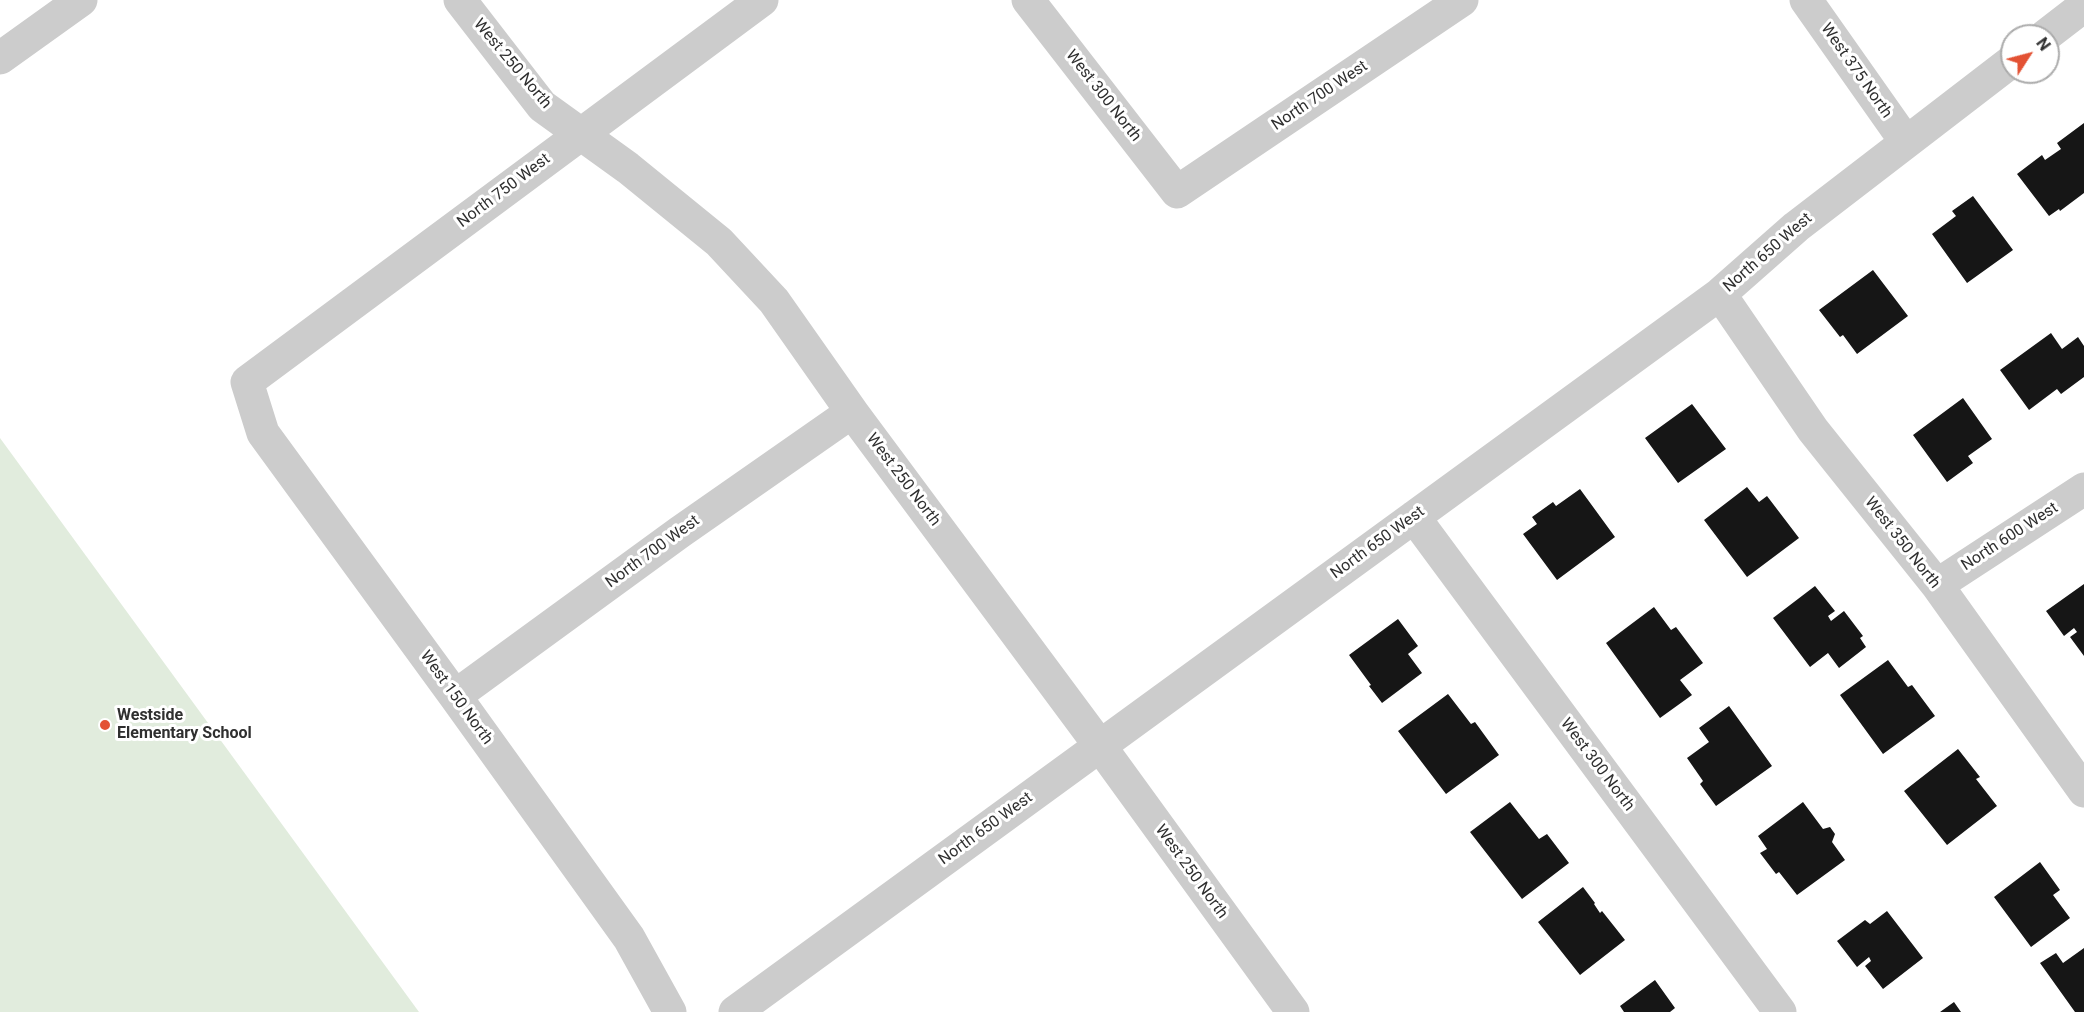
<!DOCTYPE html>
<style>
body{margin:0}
#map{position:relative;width:2084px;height:1012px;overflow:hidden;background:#fff;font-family:Roboto,sans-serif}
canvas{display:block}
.north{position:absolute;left:2000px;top:24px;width:60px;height:60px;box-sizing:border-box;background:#fff;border:2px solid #acacac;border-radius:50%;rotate:54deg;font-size:16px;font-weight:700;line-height:24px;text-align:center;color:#2f2f2f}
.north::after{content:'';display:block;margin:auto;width:21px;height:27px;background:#e35234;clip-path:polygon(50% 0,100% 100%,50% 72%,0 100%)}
</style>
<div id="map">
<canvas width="2084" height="1012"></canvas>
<div class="north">N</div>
</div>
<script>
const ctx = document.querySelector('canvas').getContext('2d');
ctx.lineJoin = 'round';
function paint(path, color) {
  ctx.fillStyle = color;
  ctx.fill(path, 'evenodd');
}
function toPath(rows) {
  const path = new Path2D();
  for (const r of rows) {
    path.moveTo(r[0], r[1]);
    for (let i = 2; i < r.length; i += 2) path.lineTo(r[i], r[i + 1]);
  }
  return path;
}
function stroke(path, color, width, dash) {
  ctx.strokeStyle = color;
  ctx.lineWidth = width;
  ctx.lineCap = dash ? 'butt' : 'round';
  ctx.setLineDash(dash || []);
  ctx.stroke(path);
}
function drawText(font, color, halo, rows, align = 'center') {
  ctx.font = font + ' Roboto,sans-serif';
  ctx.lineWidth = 6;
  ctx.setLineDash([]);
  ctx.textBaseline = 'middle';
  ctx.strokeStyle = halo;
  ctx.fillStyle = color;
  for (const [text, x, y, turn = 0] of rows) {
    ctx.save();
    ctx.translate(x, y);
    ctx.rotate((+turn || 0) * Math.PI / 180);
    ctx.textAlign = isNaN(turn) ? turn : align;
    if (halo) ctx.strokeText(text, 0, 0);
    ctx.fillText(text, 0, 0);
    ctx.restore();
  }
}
paint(toPath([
 [0,438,419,1012,0,1012]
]), '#e1ecdd');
paint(toPath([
 [2084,123,2084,193,2060,211,2059,209,2049,216,2017,174,2042,155,2045,160,2061,149,2057,143],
 [1973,196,2013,250,1967,283,1932,234,1956,216,1952,211],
 [1873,270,1908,316,1857,354,1843,335,1840,337,1819,310],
 [2051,333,2062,349,2078,337,2084,346,2084,377,2061,394,2057,389,2029,410,2000,370],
 [1963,398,1992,439,1968,456,1973,463,1947,482,1913,435],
 [1692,404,1726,449,1678,483,1645,438],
 [1747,487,1759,502,1767,496,1799,538,1747,577,1704,520],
 [1580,489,1615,537,1557,580,1523,534,1537,524,1532,517,1553,502,1556,506],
 [2084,584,2084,656,2070,637,2077,632,2074,628,2064,636,2046,611],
 [1815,586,1835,611,1828,616,1831,621,1844,611,1863,636,1860,638,1866,647,1839,668,1828,653,1810,667,1773,618],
 [1654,607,1671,630,1676,627,1703,663,1680,680,1692,695,1660,718,1606,643],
 [1398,619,1418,646,1408,654,1422,673,1382,703,1369,686,1371,685,1349,655],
 [1888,660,1908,687,1912,685,1935,716,1883,754,1840,695],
 [1448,694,1471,724,1475,722,1499,755,1446,794,1398,731],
 [1729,706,1772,766,1716,806,1700,784,1703,781,1687,758,1709,742,1699,728],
 [1958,749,1980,777,1976,779,1997,806,1947,845,1904,791],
 [1510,802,1539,839,1547,834,1569,863,1522,899,1470,832],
 [1803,802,1823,829,1830,827,1835,834,1832,842,1845,860,1797,895,1779,872,1776,874,1760,853,1767,849,1758,836],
 [2040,862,2060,890,2053,895,2070,918,2031,947,1994,897],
 [1583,887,1595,903,1594,904,1600,913,1602,911,1625,940,1580,975,1538,922],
 [1887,911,1923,958,1883,989,1865,966,1871,961,1869,957,1857,967,1837,941,1865,920,1870,924],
 [2084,948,2084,1012,2075,1012,2040,963,2056,953,2063,963],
 [1655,980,1675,1008,1670,1012,1624,1012,1620,1006],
 [1954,1002,1961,1012,1940,1012]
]), '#161616');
stroke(toPath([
 [460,0,542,106,628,168,719,242,774,301,852,412,1100,746,1293,1012],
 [1028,0,1177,192,1462,0],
 [1806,0,1906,142],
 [2045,36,2084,6],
 [0,58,81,0],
 [1720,294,1813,430,1937,585,2084,791],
 [1414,517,1780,1012],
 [1937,585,2084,489],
 [455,696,680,532,852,412],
 [670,1012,629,938,455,696,263,433,247,382,762,0],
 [735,1012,1720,294,1796,227,2012,61]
]), '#ccc', 33);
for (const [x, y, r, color] of [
 [105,725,6,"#e35234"]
]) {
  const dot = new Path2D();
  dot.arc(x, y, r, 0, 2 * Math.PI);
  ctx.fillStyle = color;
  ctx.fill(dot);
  stroke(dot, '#fff', 2);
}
drawText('16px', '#2f2f2f', '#fff', [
 ["West 250 North",512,64,50],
 ["West 375 North",1856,71,55],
 ["West 300 North",1103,96,52],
 ["North 700 West",1320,96,-34],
 ["North 750 West",504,191,-37],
 ["North 650 West",1768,253,-41],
 ["West 250 North",903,480,53],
 ["North 600 West",2010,537,-33],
 ["North 650 West",1378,543,-36],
 ["West 350 North",1902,543,52],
 ["North 700 West",653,552,-36],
 ["West 150 North",456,698,54],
 ["West 300 North",1597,765,53],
 ["North 650 West",986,829,-36],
 ["West 250 North",1191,872,54]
]);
drawText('bold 16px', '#2f2f2f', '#fff', [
 ["Westside",117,716],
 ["Elementary School",117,734]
], 'left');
</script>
